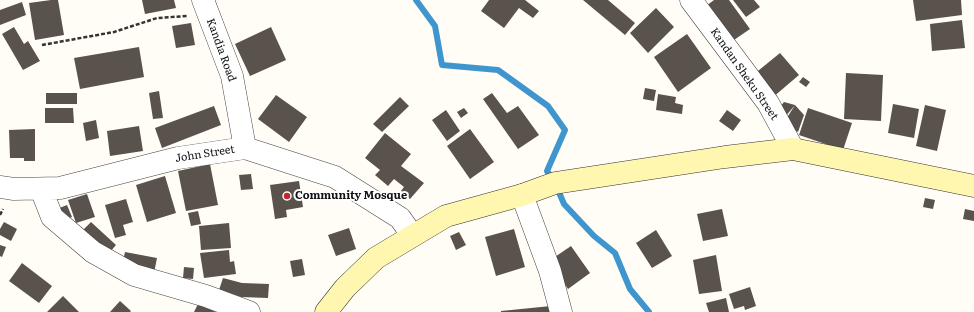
<!DOCTYPE html>
<style>
body{margin:0}
canvas{display:block;background:#fffdf5}
</style>
<canvas width="974" height="312"></canvas>
<script>
const ctx = document.querySelector('canvas').getContext('2d');
ctx.lineJoin = 'round';
function toPath(rows) {
  const path = new Path2D();
  for (const r of rows) {
    path.moveTo(r[0], r[1]);
    for (let i = 2; i < r.length; i += 2) path.lineTo(r[i], r[i + 1]);
  }
  return path;
}
function stroke(path, color, width, dash) {
  ctx.strokeStyle = color;
  ctx.lineWidth = width;
  ctx.lineCap = dash ? 'butt' : 'round';
  ctx.setLineDash(dash || []);
  ctx.stroke(path);
}
function paint(path, color) {
  ctx.fillStyle = color;
  ctx.fill(path, 'evenodd');
}
function drawText(font, color, halo, rows, align = 'center') {
  ctx.font = font + ' Literata,serif';
  ctx.lineWidth = 4;
  ctx.setLineDash([]);
  ctx.textBaseline = 'middle';
  ctx.strokeStyle = halo;
  ctx.fillStyle = color;
  for (const [text, x, y, turn = 0] of rows) {
    ctx.save();
    ctx.translate(x, y);
    ctx.rotate((+turn || 0) * Math.PI / 180);
    ctx.textAlign = isNaN(turn) ? turn : align;
    if (halo) ctx.strokeText(text, 0, 0);
    ctx.fillText(text, 0, 0);
    ctx.restore();
  }
}
stroke(toPath([
 [416,0,435,26,442,65,498,70,548,106,565,130,547,171,555,183,564,204,594,236,615,253,630,289,649,312]
]), '#3f96cf', 6);
paint(toPath([
 [51,0,58,0,64,35,35,40,29,3],
 [142,0,174,0,176,8,145,14],
 [489,0,525,0,539,11,533,18,519,8,504,28,481,11],
 [583,0,608,0,635,23,625,35],
 [714,0,729,0,750,29,731,42,706,6],
 [733,0,754,0,760,7,746,17],
 [913,0,961,0,962,15,916,21],
 [22,2,26,15,0,25,0,10],
 [656,8,674,27,648,53,630,33],
 [962,20,965,48,932,51,930,24],
 [191,23,195,45,176,48,172,26],
 [14,27,24,44,28,41,40,61,23,70,2,34],
 [271,27,286,60,250,76,235,44],
 [687,34,711,68,678,92,654,57],
 [139,47,144,77,80,89,74,58],
 [780,53,799,75,772,98,753,75],
 [846,73,883,75,881,121,844,119],
 [803,77,810,82,806,87,799,82],
 [645,88,656,90,654,101,643,99],
 [159,91,163,118,153,119,149,93],
 [46,93,77,93,77,104,46,104],
 [492,93,507,113,518,106,539,135,518,149,483,99],
 [658,94,676,97,675,103,683,105,682,114,656,110],
 [276,95,307,117,289,142,258,119],
 [400,97,409,106,382,132,373,124],
 [784,102,795,105,785,117,777,111],
 [893,104,919,109,914,138,888,133],
 [795,105,804,115,798,132,783,124],
 [925,105,946,110,937,151,916,146],
 [214,106,221,125,162,148,155,128],
 [45,108,73,108,74,123,45,123],
 [464,108,468,113,461,118,457,112],
 [808,108,852,123,843,150,799,135],
 [446,110,460,131,447,141,432,120],
 [727,110,741,120,733,131,719,121],
 [96,120,99,138,86,141,83,123],
 [139,126,143,151,110,156,107,131],
 [35,129,35,161,24,161,24,158,10,158,9,130],
 [470,129,494,162,470,179,447,146],
 [385,133,411,154,401,166,424,183,410,199,401,191,404,187,394,179,388,186,375,175,380,170,365,158],
 [210,164,218,205,186,211,178,171],
 [251,174,253,189,241,190,239,175],
 [165,176,176,213,147,222,136,185],
 [299,181,303,207,286,210,287,217,275,219,270,185],
 [87,194,95,217,76,223,68,200],
 [925,198,935,200,933,209,923,207],
 [126,199,133,222,123,225,126,235,115,238,105,205],
 [67,205,72,217,62,221,57,209],
 [722,209,728,236,703,241,697,214],
 [965,209,974,211,974,221,963,219],
 [198,211,201,224,191,226,188,213],
 [4,222,17,229,11,241,0,235,0,229],
 [91,222,116,245,110,252,102,244,99,247,82,231],
 [229,223,231,248,201,250,199,226],
 [349,228,356,249,336,256,328,235],
 [514,229,525,267,496,276,485,237],
 [656,230,672,256,652,268,636,243],
 [459,232,466,245,456,250,450,236],
 [0,245,6,247,2,257,0,256],
 [571,246,590,273,568,289,549,261],
 [229,250,230,262,234,261,236,274,204,278,200,253],
 [125,252,157,258,154,273,122,266],
 [716,255,722,291,699,294,693,260],
 [302,259,305,275,293,277,290,261],
 [22,263,52,286,39,303,9,281],
 [184,267,194,268,193,279,183,278],
 [223,278,242,283,269,284,268,298,241,297,219,290],
 [750,287,756,306,745,310,744,306,734,309,729,294],
 [63,296,79,312,47,312],
 [726,298,729,312,709,312,706,303],
 [120,301,131,311,130,312,110,312],
 [198,304,216,312,194,312],
 [551,306,551,312,501,312,501,311]
]), '#5a524d');
const street = toPath([
 [203,0,232,76,245,148],
 [691,0,768,103,793,149],
 [0,187,14,189,60,188,178,158,245,148,335,177,400,218,412,235],
 [41,189,52,217,93,252,134,275,206,296,249,312],
 [522,195,550,271,561,312]
]);
const secondary = toPath([
 [326,312,345,288,376,258,446,216,522,195,555,183,725,157,793,149,974,186]
]);
stroke(street, '#444', 23);
stroke(secondary, '#333', 23);
stroke(toPath([
 [42,45,114,32,157,18,188,16],
 [0,215,3,209]
]), '#333', 2.5, [4, 2]);
stroke(street, '#fff', 22);
stroke(secondary, '#fff6b0', 22);
for (const [x, y, r, color] of [
 [287,196,4,"#c4262e"]
]) {
  const dot = new Path2D();
  dot.arc(x, y, r, 0, 2 * Math.PI);
  ctx.fillStyle = color;
  ctx.fill(dot);
  stroke(dot, '#fff', 1.5);
}
drawText('11px', '#111', '#fff', [
 ["Kandia Road",221,50,70],
 ["Kandan Sheku Street",744,74,55],
 ["John Street",205,154,-9]
]);
drawText('bold 11px', '#111', '#fff', [
 ["Community Mosque",295,196]
], 'left');
</script>
